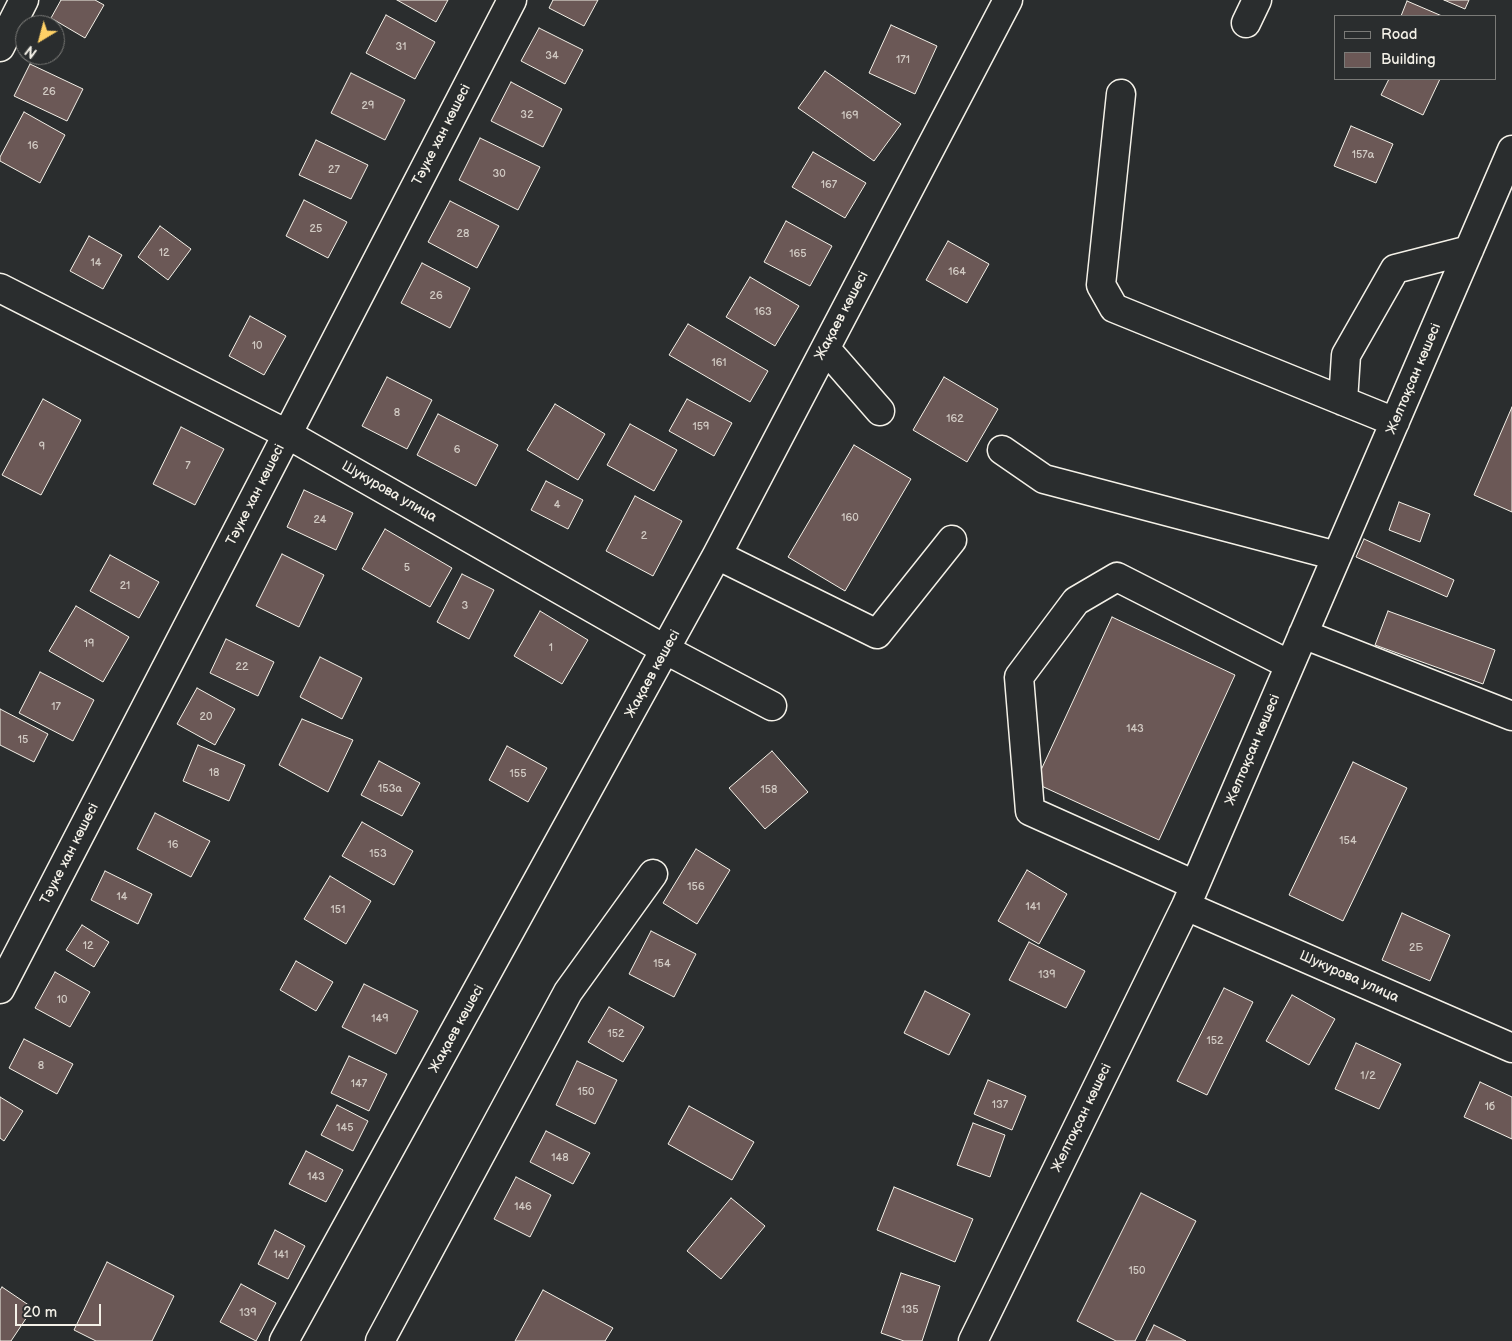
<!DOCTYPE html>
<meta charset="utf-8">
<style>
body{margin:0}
#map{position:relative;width:1512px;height:1341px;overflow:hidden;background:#2a2d2e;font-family:"Balsamiq Sans",sans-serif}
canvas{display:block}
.legend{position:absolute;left:1334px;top:15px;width:162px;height:65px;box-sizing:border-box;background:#2a2d2e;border:1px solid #7b7b78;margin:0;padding:6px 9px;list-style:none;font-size:15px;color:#f4f1e8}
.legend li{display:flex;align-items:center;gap:10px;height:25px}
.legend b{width:25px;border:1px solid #7b7b78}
.north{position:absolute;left:15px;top:15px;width:50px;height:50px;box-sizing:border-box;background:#2a2d2e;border:1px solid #7b7b78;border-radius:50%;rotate:217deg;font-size:14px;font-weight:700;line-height:20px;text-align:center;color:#f4f1e8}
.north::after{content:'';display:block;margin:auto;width:18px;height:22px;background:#ffd166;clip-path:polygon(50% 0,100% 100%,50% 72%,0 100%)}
.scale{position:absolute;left:15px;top:1304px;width:86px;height:22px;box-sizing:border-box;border:2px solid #f4f1e8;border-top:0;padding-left:6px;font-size:15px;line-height:18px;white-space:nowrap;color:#f4f1e8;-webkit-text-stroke:4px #2a2d2e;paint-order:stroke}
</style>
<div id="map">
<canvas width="1512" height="1341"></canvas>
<ul class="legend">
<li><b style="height:6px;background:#2a2d2e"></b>Road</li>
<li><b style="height:14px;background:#6b5856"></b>Building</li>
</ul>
<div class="north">N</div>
<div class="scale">20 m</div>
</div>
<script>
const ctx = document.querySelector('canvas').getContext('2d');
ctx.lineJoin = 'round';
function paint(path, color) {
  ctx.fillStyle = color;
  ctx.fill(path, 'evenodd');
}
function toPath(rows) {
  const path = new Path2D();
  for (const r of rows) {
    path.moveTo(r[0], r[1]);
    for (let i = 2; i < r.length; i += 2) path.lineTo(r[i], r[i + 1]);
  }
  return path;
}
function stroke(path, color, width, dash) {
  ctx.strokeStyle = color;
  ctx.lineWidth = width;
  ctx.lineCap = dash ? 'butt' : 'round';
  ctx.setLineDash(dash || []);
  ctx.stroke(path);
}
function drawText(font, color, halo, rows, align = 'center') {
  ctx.font = font + ' "Balsamiq Sans",sans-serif';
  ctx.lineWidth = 4;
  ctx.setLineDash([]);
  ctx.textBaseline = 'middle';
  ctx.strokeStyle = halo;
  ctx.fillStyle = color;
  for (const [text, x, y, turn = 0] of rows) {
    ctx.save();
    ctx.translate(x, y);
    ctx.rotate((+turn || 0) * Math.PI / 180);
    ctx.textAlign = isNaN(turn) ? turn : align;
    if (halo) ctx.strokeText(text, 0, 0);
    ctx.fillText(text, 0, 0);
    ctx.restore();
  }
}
const building = toPath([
 [61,0,95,0,104,5,85,38,51,18,61,0],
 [397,0,448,0,436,22,397,0],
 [553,0,598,0,584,26,549,8,553,0],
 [1444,0,1469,0,1465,9,1444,0],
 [1407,1,1442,16,1401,16,1407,1],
 [386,15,435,42,415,79,366,53,386,15],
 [891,25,937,46,915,94,869,73,891,25],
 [539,28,583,50,565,84,521,61,539,28],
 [30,64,83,89,67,121,14,96,30,64],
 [825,71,901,124,874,161,798,108,825,71],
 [351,73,405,100,385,140,331,113,351,73],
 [1389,79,1440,79,1423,115,1381,95,1389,79],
 [511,82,562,109,543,147,491,121,511,82],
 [24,112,65,135,40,183,0,161,0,157,24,112],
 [1351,126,1393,144,1376,183,1334,166,1351,126],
 [480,138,540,167,518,210,459,180,480,138],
 [316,140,368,165,351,199,299,175,316,140],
 [813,152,866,183,845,218,792,187,813,152],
 [304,200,347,222,328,258,286,236,304,200],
 [450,201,499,226,477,268,428,242,450,201],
 [786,221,832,246,810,286,764,262,786,221],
 [160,226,191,249,168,280,138,257,160,226],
 [89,236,122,255,103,289,70,271,89,236],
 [948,241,989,264,967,303,926,280,948,241],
 [422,263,470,288,450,328,401,303,422,263],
 [750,277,799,306,775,346,726,317,750,277],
 [250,316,286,336,264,375,229,356,250,316],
 [688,324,768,371,750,402,669,355,688,324],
 [387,377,432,400,407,449,362,426,387,377],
 [944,377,998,409,967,462,913,430,944,377],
 [43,399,81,420,41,495,2,475,43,399],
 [687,399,732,423,714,456,669,431,687,399],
 [555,404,605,434,578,480,527,450,555,404],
 [1512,407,1512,512,1474,495,1512,407],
 [438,414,498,445,476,486,417,455,438,414],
 [630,424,677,450,654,491,607,465,630,424],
 [181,427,224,449,195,505,153,484,181,427],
 [854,445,911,479,845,591,788,557,854,445],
 [546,481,583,500,568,529,531,510,546,481],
 [304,490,353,513,336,550,287,527,304,490],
 [635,496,682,521,653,576,606,551,635,496],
 [1399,502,1430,514,1420,542,1389,530,1399,502],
 [385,529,452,568,430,607,362,569,385,529],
 [1364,539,1454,580,1447,597,1356,557,1364,539],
 [282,554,324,575,299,627,256,606,282,554],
 [110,555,159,582,139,618,90,591,110,555],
 [462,574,494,590,469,639,437,622,462,574],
 [76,606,129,637,103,682,49,651,76,606],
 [540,611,588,640,562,684,514,656,540,611],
 [1388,611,1495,650,1483,684,1375,645,1388,611],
 [1112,617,1235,675,1159,840,1035,783,1112,617],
 [226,639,274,662,258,696,210,673,226,639],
 [320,657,362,678,342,719,300,697,320,657],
 [40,672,94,700,73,741,19,713,40,672],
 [197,688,235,709,215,745,177,724,197,688],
 [0,709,48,734,34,762,0,745,0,709],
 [302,719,353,740,328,792,279,765,302,719],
 [198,745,245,765,229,801,183,781,198,745],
 [507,746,547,768,528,802,489,780,507,746],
 [772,751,808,792,765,829,729,788,772,751],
 [379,761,420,783,402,816,361,795,379,761],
 [1353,762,1407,788,1343,921,1289,895,1353,762],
 [155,813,210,841,191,877,137,849,155,813],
 [362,822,413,851,394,885,342,856,362,822],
 [696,849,730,870,697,924,663,903,696,849],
 [1027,870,1067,894,1039,944,998,921,1027,870],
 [105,871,152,894,138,924,91,900,105,871],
 [330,876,371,901,346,944,304,919,330,876],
 [1402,913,1450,935,1430,981,1382,960,1402,913],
 [82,925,109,942,94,967,66,950,82,925],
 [651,931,696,954,674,997,629,974,651,931],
 [1029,942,1085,971,1066,1008,1009,980,1029,942],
 [296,961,333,982,316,1011,280,990,296,961],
 [55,972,90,992,70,1027,35,1008,55,972],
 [364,984,418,1011,396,1054,342,1027,364,984],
 [1224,988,1253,1002,1207,1095,1177,1081,1224,988],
 [925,991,970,1014,949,1055,904,1033,925,991],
 [1292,995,1335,1019,1309,1065,1266,1041,1292,995],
 [609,1007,644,1027,623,1062,588,1042,609,1007],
 [24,1039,73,1064,57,1094,9,1068,24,1039],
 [1356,1043,1401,1064,1379,1109,1335,1089,1356,1043],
 [349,1056,387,1074,369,1111,331,1093,349,1056],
 [577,1061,617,1080,595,1124,556,1105,577,1061],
 [988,1080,1026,1096,1012,1130,974,1114,988,1080],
 [1480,1082,1512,1097,1512,1139,1464,1117,1480,1082],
 [0,1097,23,1111,4,1141,0,1138,0,1097],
 [337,1105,368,1121,353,1151,321,1135,337,1105],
 [689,1106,754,1142,732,1180,668,1144,689,1106],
 [973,1123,1005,1135,990,1177,957,1165,973,1123],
 [546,1131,590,1153,573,1184,530,1162,546,1131],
 [306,1151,343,1170,326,1202,289,1184,306,1151],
 [516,1177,551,1195,530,1237,494,1219,516,1177],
 [894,1187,973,1219,955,1262,877,1230,894,1187],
 [1141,1193,1196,1221,1135,1341,1116,1341,1077,1321,1141,1193],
 [731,1198,765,1226,721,1279,687,1251,731,1198],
 [275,1230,305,1246,288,1279,258,1264,275,1230],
 [107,1262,174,1296,152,1341,96,1341,74,1330,107,1262],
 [901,1273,940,1286,922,1341,904,1341,881,1333,901,1273],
 [241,1284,276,1303,256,1341,220,1322,241,1284],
 [2,1287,33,1308,11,1341,0,1341,0,1290,2,1287],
 [543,1290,613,1328,605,1341,515,1341,543,1290],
 [1154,1325,1186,1341,1146,1341,1154,1325]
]);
paint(building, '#6b5856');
stroke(building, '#f4f1e8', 1);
const minor = toPath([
 [1246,23,1257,0],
 [0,47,24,0],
 [1121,94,1101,285,1114,308,1395,422],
 [0,288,287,434,666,650,772,706],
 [826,349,880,411],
 [1343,401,1346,355,1395,269,1469,250],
 [1002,450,1044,479,1337,556],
 [717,555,877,634,952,540],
 [1303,634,1512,716],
 [1195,885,1030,811,1019,677,1076,601,1117,577,1290,665],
 [1186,906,1512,1048],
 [0,989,512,0],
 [284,1341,717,555,1008,0],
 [380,1341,568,992,653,874],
 [973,1341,1186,906,1512,150]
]);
stroke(minor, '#f4f1e8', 31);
stroke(minor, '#2a2d2e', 28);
drawText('11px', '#d2cbc4', null, [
 ["31",401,47],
 ["34",552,56],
 ["171",903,60],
 ["26",49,92],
 ["29",368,106],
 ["32",527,115],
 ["169",850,116],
 ["16",33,146],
 ["157а",1363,155],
 ["27",334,170],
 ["30",499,174],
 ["167",829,185],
 ["25",316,229],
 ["28",463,234],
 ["12",164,253],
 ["165",798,254],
 ["14",96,263],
 ["164",957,272],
 ["26",436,296],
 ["163",763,312],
 ["10",257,346],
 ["161",719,363],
 ["8",397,413],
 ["162",955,419],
 ["159",701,427],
 ["9",42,447],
 ["6",457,450],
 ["7",188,466],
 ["4",557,505],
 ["160",850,518],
 ["24",320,520],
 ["2",644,536],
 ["5",407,568],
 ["21",125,586],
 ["3",465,606],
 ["19",89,644],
 ["1",551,648],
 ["22",242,667],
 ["17",56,707],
 ["20",206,717],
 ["143",1135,729],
 ["15",23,740],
 ["18",214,773],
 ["155",518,774],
 ["153а",390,789],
 ["158",769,790],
 ["154",1348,841],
 ["16",173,845],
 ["153",378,854],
 ["156",696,887],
 ["14",122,897],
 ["141",1033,907],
 ["151",338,910],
 ["12",88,946],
 ["2Б",1416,948],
 ["154",662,964],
 ["139",1047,975],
 ["10",62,1000],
 ["149",380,1019],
 ["152",616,1034],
 ["152",1215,1041],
 ["8",41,1066],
 ["1/2",1368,1076],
 ["147",359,1084],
 ["150",586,1092],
 ["137",1000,1105],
 ["1б",1490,1107],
 ["145",345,1128],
 ["148",560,1158],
 ["143",316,1177],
 ["146",523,1207],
 ["141",281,1255],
 ["150",1137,1271],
 ["135",910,1310],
 ["139",248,1313]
]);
drawText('14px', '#f4f1e8', '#2a2d2e', [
 ["Тәуке хан көшесі",442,135,-63],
 ["Жақаев көшесі",842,316,-62],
 ["Желтоқсан көшесі",1414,379,-67],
 ["Шукурова улица",389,492,30],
 ["Тәуке хан көшесі",256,495,-63],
 ["Жақаев көшесі",653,674,-61],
 ["Желтоқсан көшесі",1253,750,-67],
 ["Тәуке хан көшесі",70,854,-63],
 ["Шукурова улица",1349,977,24],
 ["Жақаев көшесі",457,1029,-61],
 ["Желтоқсан көшесі",1082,1118,-64]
]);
</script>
